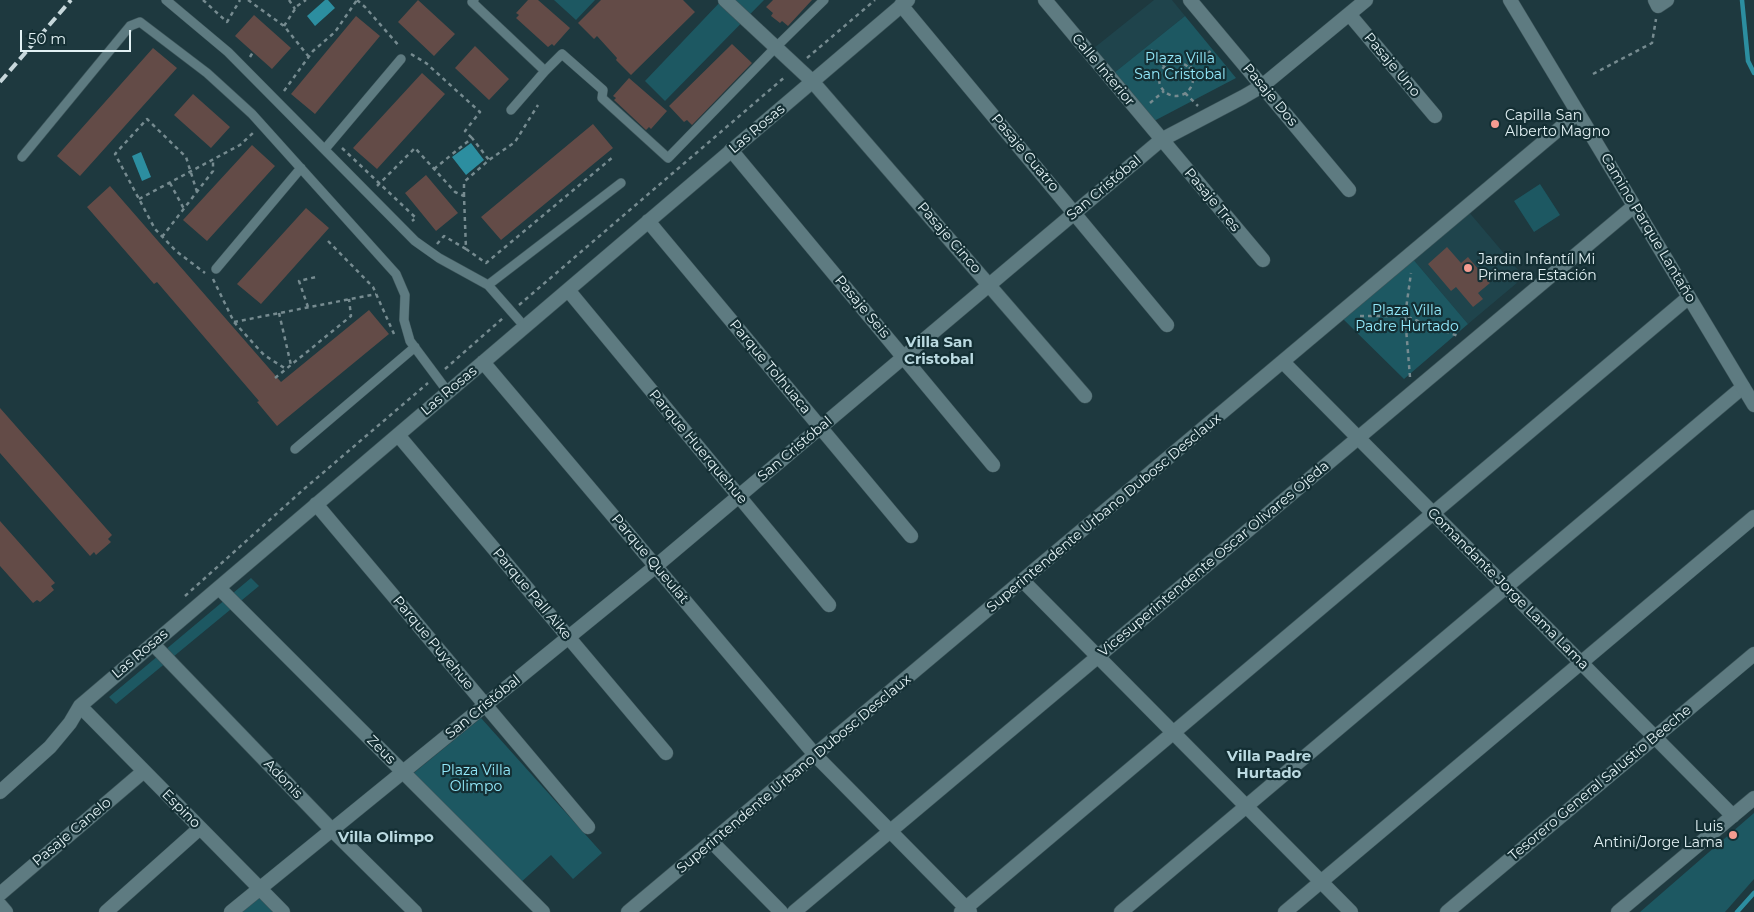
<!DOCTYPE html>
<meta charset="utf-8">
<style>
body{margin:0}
#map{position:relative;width:1754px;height:912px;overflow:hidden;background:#1e393f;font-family:Montserrat,sans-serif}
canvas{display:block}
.scale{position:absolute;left:20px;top:30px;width:111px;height:22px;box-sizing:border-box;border:2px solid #e2f1f4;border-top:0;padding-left:6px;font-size:15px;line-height:18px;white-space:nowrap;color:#e2f1f4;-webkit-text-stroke:4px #142f34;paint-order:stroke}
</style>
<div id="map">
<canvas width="1754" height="912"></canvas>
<div class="scale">50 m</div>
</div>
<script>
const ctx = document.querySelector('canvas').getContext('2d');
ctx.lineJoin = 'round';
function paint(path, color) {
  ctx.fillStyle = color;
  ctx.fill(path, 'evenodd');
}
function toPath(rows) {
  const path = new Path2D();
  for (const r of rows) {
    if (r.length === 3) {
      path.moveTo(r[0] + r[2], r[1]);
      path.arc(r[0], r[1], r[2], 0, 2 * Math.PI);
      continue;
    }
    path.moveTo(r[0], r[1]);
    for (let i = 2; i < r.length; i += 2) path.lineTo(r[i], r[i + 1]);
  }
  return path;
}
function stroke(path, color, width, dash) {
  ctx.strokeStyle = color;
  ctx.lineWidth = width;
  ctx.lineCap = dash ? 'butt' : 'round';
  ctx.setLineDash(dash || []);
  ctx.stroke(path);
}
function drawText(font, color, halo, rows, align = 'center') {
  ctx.font = font + ' Montserrat,sans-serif';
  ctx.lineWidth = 4.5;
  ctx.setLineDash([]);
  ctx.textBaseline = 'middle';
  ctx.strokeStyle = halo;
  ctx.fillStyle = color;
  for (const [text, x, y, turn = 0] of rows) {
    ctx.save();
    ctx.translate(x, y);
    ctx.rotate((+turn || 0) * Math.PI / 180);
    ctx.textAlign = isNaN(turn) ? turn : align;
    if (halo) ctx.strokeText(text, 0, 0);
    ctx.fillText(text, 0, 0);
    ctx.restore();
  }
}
paint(toPath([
 [1154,0,1172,0,1185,16,1114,73,1094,48],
 [1468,211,1524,277,1468,324,1412,258]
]), '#1f444c');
paint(toPath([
 [554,0,595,0,576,20],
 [722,0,764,0,665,101,645,81],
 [1185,16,1236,78,1154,121,1114,73],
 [1540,184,1560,215,1534,232,1514,201],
 [1412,258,1468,324,1404,379,1342,318],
 [251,578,259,586,116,704,109,697],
 [481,718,602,853,573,879,551,855,519,884,410,776],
 [1754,813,1754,879,1725,912,1640,912],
 [257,894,275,912,237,912]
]), '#1d5862');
paint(toPath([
 [325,0,328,0,335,8,315,26,307,16],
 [471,143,484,160,466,175,452,157],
 [141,152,151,177,142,181,132,156]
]), '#2c8ea0');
stroke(toPath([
 [1742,0,1748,61,1754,73],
 [1737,912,1754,893]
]), '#2c8ea0', 4.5);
paint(toPath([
 [418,0,455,34,434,56,398,22],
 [528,0,538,0,570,28,554,46,552,44,548,47,516,18,519,15,516,13],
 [601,0,683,0,695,12,631,75,616,60,617,58,597,36,594,39,578,23],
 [773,0,812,0,788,26,782,21,780,23,771,16,773,13,766,7],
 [254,15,291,48,272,69,235,36],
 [356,16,380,36,315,114,291,94],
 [732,44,752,63,692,125,687,120,684,122,669,106],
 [475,46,509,79,489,100,455,68],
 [153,48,177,68,80,176,57,156],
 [422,73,445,94,377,169,353,148],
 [629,78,667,111,651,129,649,127,646,130,614,100,616,98,613,96],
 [193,94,230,127,211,148,174,115],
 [593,124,613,148,501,240,481,217],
 [252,145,275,166,207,241,183,220],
 [426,175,458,213,436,231,405,193],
 [110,186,281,382,369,310,389,334,277,426,257,402,259,401,157,282,154,284,87,207],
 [306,208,329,228,261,304,237,284],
 [1447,247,1461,263,1468,257,1490,283,1478,293,1483,299,1473,307,1456,287,1451,291,1428,264],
 [0,408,112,535,108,539,111,542,96,555,94,552,90,556,0,453],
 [0,521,55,583,51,586,54,590,40,602,37,600,33,603,0,566]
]), '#634b47');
const service = toPath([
 [166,0,228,52,415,241,439,258,488,285,525,327],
 [474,0,472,2,545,71,562,54,603,90,602,98,668,158,775,48,824,0],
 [511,110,545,71],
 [325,149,401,59],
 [22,157,130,26,140,22,207,73,252,114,396,274,405,295,404,320,410,341,448,392],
 [216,269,301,168],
 [488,285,621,183],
 [295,449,415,347]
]);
const minor = toPath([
 [725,0,812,81,1085,396],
 [1045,0,1263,260],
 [1190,0,1349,190],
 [1655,0,1658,6,1667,0],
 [901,5,1167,325],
 [1349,14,1435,116],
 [731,150,993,465],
 [648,221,911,536],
 [568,290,829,605],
 [483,362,816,756,970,912],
 [1283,362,1733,816],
 [398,435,666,753],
 [316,504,588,827],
 [1023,581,1351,912],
 [219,588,543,912],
 [153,644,332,830,415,912],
 [80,706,283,912],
 [0,792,50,747,70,723,80,706,908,0],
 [712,842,781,912],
 [0,894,144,771],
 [0,905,6,912],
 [106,912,200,828],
 [231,912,656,566,1161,140,1243,97,1262,86,1366,0],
 [628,912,1578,113],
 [794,912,1634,206],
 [961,912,1689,297],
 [1121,912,1743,387],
 [1285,912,1754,517],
 [1447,912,1754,654],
 [1618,912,1754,798]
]);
const secondary = toPath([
 [1510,0,1754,405]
]);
stroke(service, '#3e565b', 10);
stroke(minor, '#3e565b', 15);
stroke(secondary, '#3e565b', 15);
stroke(toPath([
 [203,0,227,22,240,0],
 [248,0,284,26,309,57],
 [289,0,295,9],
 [357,0,365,7,400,47],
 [284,26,297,6,306,0],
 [1151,50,1164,66],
 [411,54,426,63,480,112,465,131,472,138],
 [250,57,253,52],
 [807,58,875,0],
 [1176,79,17],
 [1189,69,1213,49],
 [1593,74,1652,43,1656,19],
 [284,91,313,51,335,32,357,0],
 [1185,93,1198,106],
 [1150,103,1164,91],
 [342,148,416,218,412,221],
 [434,169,472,138,489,160],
 [170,183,184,209],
 [377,186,415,148,455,192,464,196,466,249,486,263,613,157],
 [197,192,186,157,147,119,115,154,155,229,176,251,205,273],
 [464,196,464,182,489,160,515,142,538,105],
 [139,199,240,145,254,132],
 [162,237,213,171,213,160],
 [328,241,373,287,394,334],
 [437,244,444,236,466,249],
 [213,279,234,322,264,355,286,369],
 [519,305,786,76],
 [308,307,299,281,316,277],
 [279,313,291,365],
 [1360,316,1405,316,1458,336],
 [234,322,376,294],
 [445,369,503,318],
 [1410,377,1405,316,1411,273],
 [275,378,351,316,349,299],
 [185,596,304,489,428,383]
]), '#768b90', 2.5, [4, 4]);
stroke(service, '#5e7b81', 9);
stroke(minor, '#5e7b81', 14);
stroke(secondary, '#5e7b81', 14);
stroke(toPath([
 [0,82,71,0]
]), '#c7d7db', 4, [10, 5]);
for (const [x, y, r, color] of [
 [1495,124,5,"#f59c91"],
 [1468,268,5,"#f59c91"],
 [1733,835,5,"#f59c91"]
]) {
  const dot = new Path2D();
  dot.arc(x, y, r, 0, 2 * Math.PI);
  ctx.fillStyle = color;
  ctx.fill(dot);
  stroke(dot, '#142f34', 2);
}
drawText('14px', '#94eafc', '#142f34', [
 ["Plaza Villa",1180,59],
 ["San Cristobal",1180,75],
 ["Plaza Villa",1407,311],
 ["Padre Hurtado",1407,327],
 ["Plaza Villa",476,771],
 ["Olimpo",476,787]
]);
drawText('14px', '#e2f1f4', '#142f34', [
 ["Pasaje Uno",1392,65,50],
 ["Calle Interior",1103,70,50],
 ["Pasaje Dos",1270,95,50],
 ["Las Rosas",757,129,-40],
 ["Pasaje Cuatro",1025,153,50],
 ["San Cristóbal",1104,188,-40],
 ["Pasaje Tres",1212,200,50],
 ["Camino Parque Lantaño",1648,228,59],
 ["Pasaje Cinco",949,238,49],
 ["Pasaje Seis",862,307,50],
 ["Parque Tolhuaca",770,367,50],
 ["Las Rosas",449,391,-40],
 ["Parque Huerquehue",698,447,50],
 ["San Cristóbal",795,449,-40],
 ["Superintendente Urbano Dubosc Desclaux",1104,513,-40],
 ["Parque Queulat",650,559,50],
 ["Vicesuperintendente Oscar Olivares Ojeda",1214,559,-40],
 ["Comandante Jorge Lama Lama",1508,589,45],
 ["Parque Pall Aike",532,594,50],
 ["Parque Puyehue",433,643,50],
 ["Las Rosas",140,654,-40],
 ["San Cristóbal",483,707,-39],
 ["Zeus",381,750,45],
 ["Superintendente Urbano Dubosc Desclaux",794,774,-40],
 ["Adonis",283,779,46],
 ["Tesorero General Salustio Beeche",1600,783,-40],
 ["Espino",181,809,45],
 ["Pasaje Canelo",72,832,-40]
]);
drawText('14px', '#e2f1f4', '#142f34', [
 ["Capilla San",1505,116],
 ["Alberto Magno",1505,132],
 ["Jardin Infantíl Mi",1478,260],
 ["Primera Estación",1478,276],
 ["Luis",1723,827,"right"],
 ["Antini/Jorge Lama",1723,843,"right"]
], 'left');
drawText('bold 15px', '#bbdae1', '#142f34', [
 ["Villa San",939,343],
 ["Cristobal",939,360],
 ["Villa Padre",1269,757],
 ["Hurtado",1269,774],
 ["Villa Olimpo",386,838]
]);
</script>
